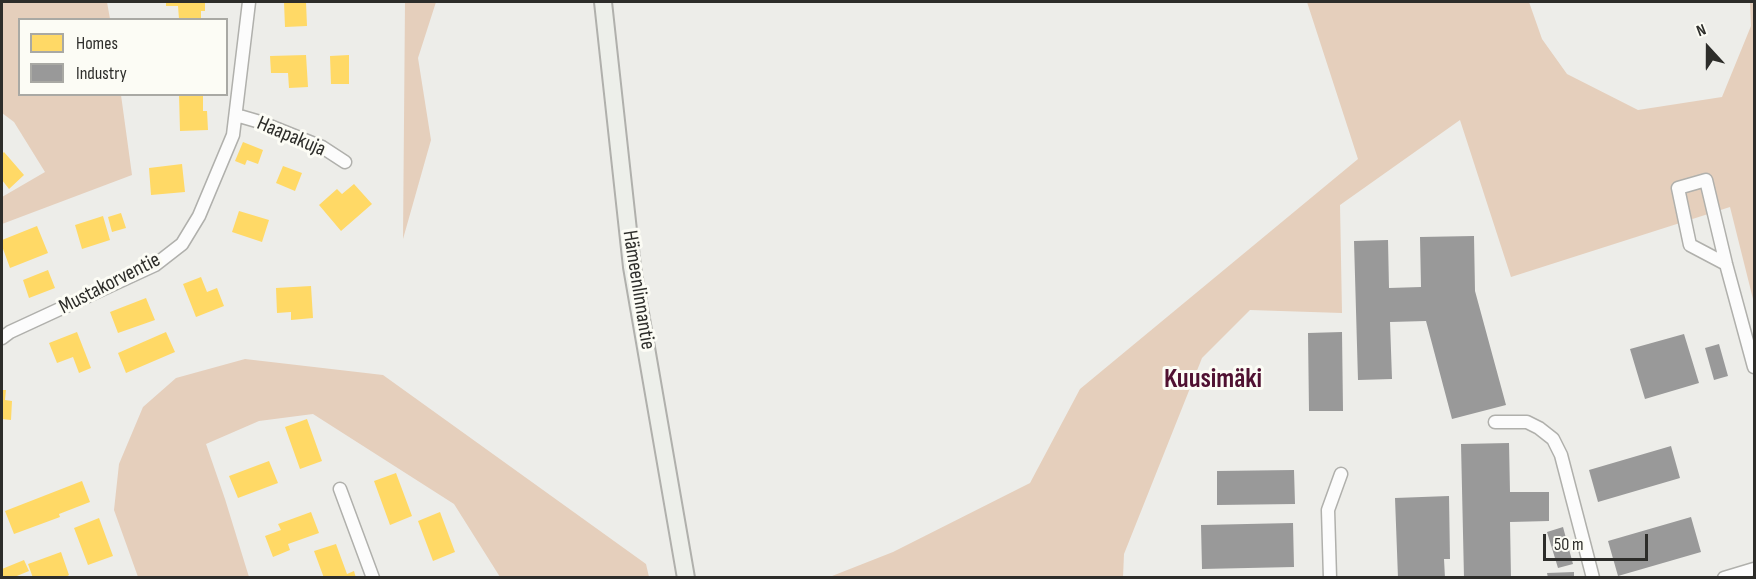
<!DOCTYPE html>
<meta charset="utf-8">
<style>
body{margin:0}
#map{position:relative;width:1756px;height:579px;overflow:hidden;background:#edede9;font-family:"Sofia Sans Condensed",sans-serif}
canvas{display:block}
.frame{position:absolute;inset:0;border:3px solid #2d2d2a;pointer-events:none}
.legend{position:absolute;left:18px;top:18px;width:210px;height:78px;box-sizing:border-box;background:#fcfcf5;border:2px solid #a9a9a4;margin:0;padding:8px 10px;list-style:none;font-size:18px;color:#2d2d2a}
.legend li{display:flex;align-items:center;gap:12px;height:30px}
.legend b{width:30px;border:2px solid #a9a9a4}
.north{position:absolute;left:1678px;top:18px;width:60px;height:60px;-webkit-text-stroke:4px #fcfcf5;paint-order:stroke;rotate:339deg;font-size:16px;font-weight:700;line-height:24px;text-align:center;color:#2d2d2a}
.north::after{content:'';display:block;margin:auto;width:21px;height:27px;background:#2d2d2a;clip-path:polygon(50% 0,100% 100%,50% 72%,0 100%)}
.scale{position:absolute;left:1543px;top:534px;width:105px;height:27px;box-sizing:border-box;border:3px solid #2d2d2a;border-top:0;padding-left:8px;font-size:18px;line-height:21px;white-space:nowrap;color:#2d2d2a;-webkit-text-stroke:4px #fcfcf5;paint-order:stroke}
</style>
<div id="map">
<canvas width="1756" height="579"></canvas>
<div class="frame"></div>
<ul class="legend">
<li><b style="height:16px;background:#ffd966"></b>Homes</li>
<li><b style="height:16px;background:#999"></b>Industry</li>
</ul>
<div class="north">N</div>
<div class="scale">50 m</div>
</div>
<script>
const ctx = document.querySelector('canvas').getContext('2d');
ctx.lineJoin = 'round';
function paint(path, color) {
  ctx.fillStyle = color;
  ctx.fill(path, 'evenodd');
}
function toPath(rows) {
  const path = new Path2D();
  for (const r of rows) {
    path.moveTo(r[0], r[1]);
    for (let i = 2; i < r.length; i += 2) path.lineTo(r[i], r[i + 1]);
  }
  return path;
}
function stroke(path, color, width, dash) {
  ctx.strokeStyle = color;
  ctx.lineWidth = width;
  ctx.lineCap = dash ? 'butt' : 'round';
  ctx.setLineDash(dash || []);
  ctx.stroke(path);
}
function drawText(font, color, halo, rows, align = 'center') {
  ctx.font = font + ' "Sofia Sans Condensed",sans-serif';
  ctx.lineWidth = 6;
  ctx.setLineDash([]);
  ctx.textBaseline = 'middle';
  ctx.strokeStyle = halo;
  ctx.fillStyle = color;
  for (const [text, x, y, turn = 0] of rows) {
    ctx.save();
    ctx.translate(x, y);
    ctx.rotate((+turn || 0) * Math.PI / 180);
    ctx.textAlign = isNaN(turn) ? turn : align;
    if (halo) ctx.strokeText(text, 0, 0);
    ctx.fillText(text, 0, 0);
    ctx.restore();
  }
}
paint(toPath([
 [2,2,107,2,110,19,20,20,20,94,121,95,132,175,2,224,2,197,45,172,14,122,2,113],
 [405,2,436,2,418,58,431,140,403,239],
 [1307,2,1529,2,1542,39,1567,74,1638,110,1722,97,1751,26,1750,2,1754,2,1754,303,1730,207,1511,277,1460,120,1340,205,1342,313,1250,310,1202,358,1124,554,1123,577,827,578,893,552,1030,483,1080,389,1358,159],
 [245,359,383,375,646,564,649,577,500,577,454,504,313,414,259,421,206,444,225,499,249,577,138,577,114,510,119,464,143,407,176,378]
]), '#e5cfbc');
paint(toPath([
 [166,2,205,2,205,11,201,11,201,18,179,19,178,6,166,6],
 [284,2,306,2,307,26,285,27],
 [306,55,308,87,289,88,288,73,271,73,270,56],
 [349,55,349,84,331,84,330,56],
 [179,94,203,94,203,111,207,111,208,130,180,131],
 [243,142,263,150,258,164,247,160,245,165,235,161],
 [4,152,24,175,9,189,2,180,2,154],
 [182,164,185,192,151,195,149,168],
 [283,166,302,173,295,191,276,183],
 [354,184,372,204,341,231,319,205,337,189,342,194],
 [239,211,269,220,262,242,232,232],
 [121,213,126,228,112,232,108,217],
 [103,216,110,240,82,249,75,225],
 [37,226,48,253,10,268,2,246,2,240],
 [48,270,55,288,29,298,23,280],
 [201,277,207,292,217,288,224,306,196,317,183,284],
 [311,286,313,318,291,320,291,312,277,313,276,288],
 [146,298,155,320,118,333,110,312],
 [77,332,91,368,79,373,73,357,57,363,49,343],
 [166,332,175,352,126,373,118,353],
 [2,390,6,390,5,400,12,401,11,420,2,419],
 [307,419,322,461,300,469,285,427],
 [269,461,278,483,238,498,229,476],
 [396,473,412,516,390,525,374,481],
 [82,481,90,502,59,514,60,517,14,534,5,511],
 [311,512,319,533,288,544,290,550,273,557,265,536,281,530,278,524],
 [440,512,455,552,433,561,418,521],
 [99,518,113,556,88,565,74,528],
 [336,544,347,574,354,571,356,578,324,578,314,551],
 [61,552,69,575,64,578,33,578,28,564],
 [24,560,29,571,12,578,2,578,2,569]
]), '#ffd966');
paint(toPath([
 [1474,236,1475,291,1506,405,1452,419,1426,321,1390,322,1392,379,1358,380,1354,241,1388,240,1389,288,1421,287,1420,237],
 [1342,332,1343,411,1309,411,1308,333],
 [1684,334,1699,383,1645,399,1630,349],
 [1719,344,1728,376,1714,380,1705,348],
 [1509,443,1510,492,1549,492,1549,521,1510,522,1511,578,1464,578,1461,444],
 [1671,446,1680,478,1598,502,1589,470],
 [1294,470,1295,504,1217,505,1217,471],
 [1449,496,1450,559,1444,559,1445,578,1398,578,1395,498],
 [1691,517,1701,552,1618,576,1608,541],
 [1293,523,1294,567,1202,569,1201,525],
 [1563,527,1573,564,1558,568,1547,532],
 [1574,572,1574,578,1548,578,1547,573]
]), '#999');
const minor = toPath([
 [236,115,260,122,322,147,345,162],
 [1726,264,1690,245,1678,188,1706,180,1726,264,1754,367],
 [2,338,10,332,155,265,182,244,199,216,233,135,249,2],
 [1495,422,1527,422,1539,428,1553,439,1561,455,1593,578],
 [340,489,373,578],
 [1330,578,1328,510,1341,474],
 [1724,578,1754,569]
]);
const secondary = toPath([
 [603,2,632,267,686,578]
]);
stroke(minor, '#b0b0ac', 15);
stroke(secondary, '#b0b0ac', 20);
stroke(minor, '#fcfcfc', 12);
stroke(secondary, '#edefea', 16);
drawText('21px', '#2d2d2a', '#fcfcf5', [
 ["Haapakuja",291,137,23],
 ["Mustakorventie",110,284,-27],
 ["Hämeenlinnantie",638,290,81]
]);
drawText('bold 27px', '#501131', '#fcfcf5', [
 ["Kuusimäki",1213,380]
]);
</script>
